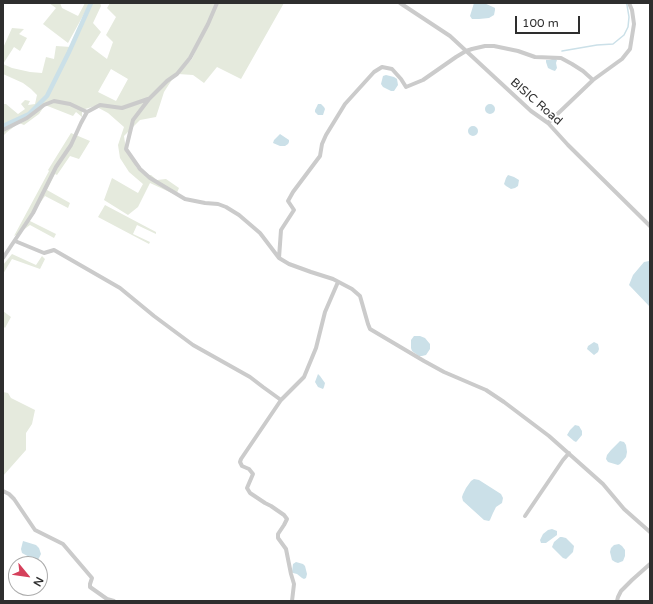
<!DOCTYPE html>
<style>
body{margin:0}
#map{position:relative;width:653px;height:604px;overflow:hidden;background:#fff;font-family:"Varela Round",sans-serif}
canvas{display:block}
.frame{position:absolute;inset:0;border:4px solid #2e2e2e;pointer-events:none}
.north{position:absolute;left:8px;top:556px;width:40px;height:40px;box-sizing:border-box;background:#fff;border:1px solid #ababab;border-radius:50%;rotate:119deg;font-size:11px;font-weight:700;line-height:16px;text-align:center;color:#2e2e2e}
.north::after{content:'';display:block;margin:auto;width:14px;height:18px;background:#d5405b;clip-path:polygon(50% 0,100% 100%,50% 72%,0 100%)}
.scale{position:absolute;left:515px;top:16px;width:65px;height:18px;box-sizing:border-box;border:2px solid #2e2e2e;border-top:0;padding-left:5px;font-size:12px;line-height:14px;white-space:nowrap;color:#2e2e2e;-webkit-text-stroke:3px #fff;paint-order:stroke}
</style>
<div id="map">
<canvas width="653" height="604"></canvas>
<div class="frame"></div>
<div class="north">N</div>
<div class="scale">100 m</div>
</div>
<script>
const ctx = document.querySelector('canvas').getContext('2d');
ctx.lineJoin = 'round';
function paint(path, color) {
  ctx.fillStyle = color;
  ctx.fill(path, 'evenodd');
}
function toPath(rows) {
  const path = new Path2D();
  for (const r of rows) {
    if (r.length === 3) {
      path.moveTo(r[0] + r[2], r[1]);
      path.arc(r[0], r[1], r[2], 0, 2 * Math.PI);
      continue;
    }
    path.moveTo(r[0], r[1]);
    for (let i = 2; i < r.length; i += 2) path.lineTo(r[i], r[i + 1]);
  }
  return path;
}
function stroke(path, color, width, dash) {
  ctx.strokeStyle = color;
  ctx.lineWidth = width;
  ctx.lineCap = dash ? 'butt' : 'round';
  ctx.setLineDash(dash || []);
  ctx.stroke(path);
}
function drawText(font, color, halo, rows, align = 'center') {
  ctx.font = font + ' "Varela Round",sans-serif';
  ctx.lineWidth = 4;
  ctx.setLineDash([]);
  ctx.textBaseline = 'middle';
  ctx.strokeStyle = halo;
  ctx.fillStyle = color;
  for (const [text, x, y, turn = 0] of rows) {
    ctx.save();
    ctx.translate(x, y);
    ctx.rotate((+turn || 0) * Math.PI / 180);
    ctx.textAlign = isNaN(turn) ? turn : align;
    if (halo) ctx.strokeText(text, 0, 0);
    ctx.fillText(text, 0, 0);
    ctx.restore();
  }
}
paint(toPath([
 [49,3,60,3,62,8,78,16,85,3,90,3,68,43,43,24,56,8],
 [91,3,100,3,101,6,93,23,101,32,91,47,107,59,113,42,106,35,116,17,107,8,110,3,217,3,190,58,175,75,164,92,156,117,140,120,124,136,126,150,133,157,136,167,144,175,151,175,157,180,166,179,179,188,176,195,150,183,138,207,128,215,104,200,112,178,138,193,143,184,129,172,120,158,118,145,124,127,108,113,95,106,82,110,82,117,76,112,73,116,45,105,39,114,24,125,19,123,7,132,3,136,3,104,6,104,18,114,25,109,21,104,25,100,30,101,28,105,35,104,37,95,31,89,23,83,3,74,3,48,12,28,24,29,19,34,27,38,20,51,14,47,3,64,12,68,30,72,42,73,46,57,54,59,56,46,71,47],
 [111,69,128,79,116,101,98,92],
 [218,3,284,3,241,79,217,67,204,83,193,75,178,74,192,59],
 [71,133,90,141,79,159,70,156,57,175,55,174,47,190,70,203,68,208,45,196,28,220,56,234,54,238,30,225,18,234,14,236,49,171,48,170],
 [105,205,156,232,156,234,137,225,133,234,150,242,149,244,98,217],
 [12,254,36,265,42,256,45,259,40,269,12,259,3,274,3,265],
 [3,311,11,317,5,328,3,326],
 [3,392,8,393,11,398,35,410,32,424,26,433,26,450,3,476]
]), '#e5eadd');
paint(toPath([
 [474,3,484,3,493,7,495,8,495,10,494,15,489,18,479,19,472,19,470,16],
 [554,58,557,60,556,63,557,68,555,71,552,70,548,68,546,62,546,60,550,60],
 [386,75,394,77,397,79,398,85,394,91,391,91,383,87,381,84,383,76],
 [318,104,321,104,324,107,325,109,323,115,318,115,315,112,315,110],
 [490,109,5],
 [473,131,5],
 [280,134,289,140,289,142,288,144,285,146,280,146,273,143,274,140],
 [508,175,514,177,519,180,518,186,515,188,511,189,506,186,504,184,506,178],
 [649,261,650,261,650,307,629,285,633,275,644,262],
 [414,336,420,336,425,338,430,344,430,349,426,355,422,356,419,356,412,351,411,348,411,340],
 [594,342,598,344,599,349,598,352,594,355,587,349,588,346],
 [318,374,320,376,325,383,324,387,323,389,318,387,315,382],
 [575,425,579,426,582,431,582,435,577,441,576,442,574,441,567,435,570,430],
 [620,441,624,442,626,445,627,452,626,457,620,464,618,465,608,462,606,459,607,455,611,450],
 [474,479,479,480,501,494,503,498,502,503,496,507,493,513,490,520,489,521,484,520,463,501,462,497,463,494,466,488,471,481],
 [552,529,557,531,557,535,546,543,541,543,540,540,543,534,548,530],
 [560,537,562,537,566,538,574,546,573,552,566,559,563,558,552,547,554,542],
 [23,541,36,545,39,548,41,554,38,560,36,560,33,559,22,553,21,549],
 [619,544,622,546,625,550,625,556,623,561,618,563,615,562,612,560,610,552,611,548,614,545],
 [296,562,303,564,305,566,307,574,306,578,304,579,302,578,297,574,293,573,292,572,293,564]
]), '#cbe0e8');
stroke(toPath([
 [562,51,597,45,613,44,624,35,628,27,629,17,627,5,626,3]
]), '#cbe0e8', 1.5);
stroke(toPath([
 [3,126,29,114,47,96,69,52,91,3]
]), '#cbe0e8', 4.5);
stroke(toPath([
 [217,3,208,24,190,58,177,74,167,81,149,99,133,120,126,149,140,169,150,178,185,199,205,203,218,204,226,207,239,215,260,233,279,258,289,264,311,272,333,279,352,289,360,296,368,324,370,329,424,361,444,372,486,390,504,402,549,436,603,484,624,509,650,532],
 [400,3,450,36,531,111,548,123,568,145,650,226],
 [548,123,593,80,622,59,630,49,634,24,632,10,629,3],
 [3,130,27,118,44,105,54,101,70,104,87,112],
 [15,241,44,253,54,250,120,288,154,316,193,345,250,377,263,387,281,400],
 [3,258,33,213,56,167,71,145,81,123,87,112,100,105,122,108,148,99],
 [279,258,281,230,294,210,288,201,293,192,320,156,322,144,326,135,345,104,374,72,382,67,392,69,401,79,406,87,423,80,456,57,466,51,472,49,485,46,494,46,518,51,535,57,561,58,572,64,583,71,593,80],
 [3,491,9,494,14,499,35,530,63,544,92,578,90,584,90,587,107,599,114,601],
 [525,516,563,460,569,453],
 [292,601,294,584,291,574,286,549,278,538,278,534,284,525,287,519,284,515,271,506,265,503,250,493,247,488,253,474,249,469,242,466,240,462,241,459,281,400,304,377,316,348,325,312,338,282],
 [617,601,618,597,621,591,632,580,650,564]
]), '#cbcbcb', 4);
drawText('12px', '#2e2e2e', '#fff', [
 ["BISIC Road",536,102,41]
]);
</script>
